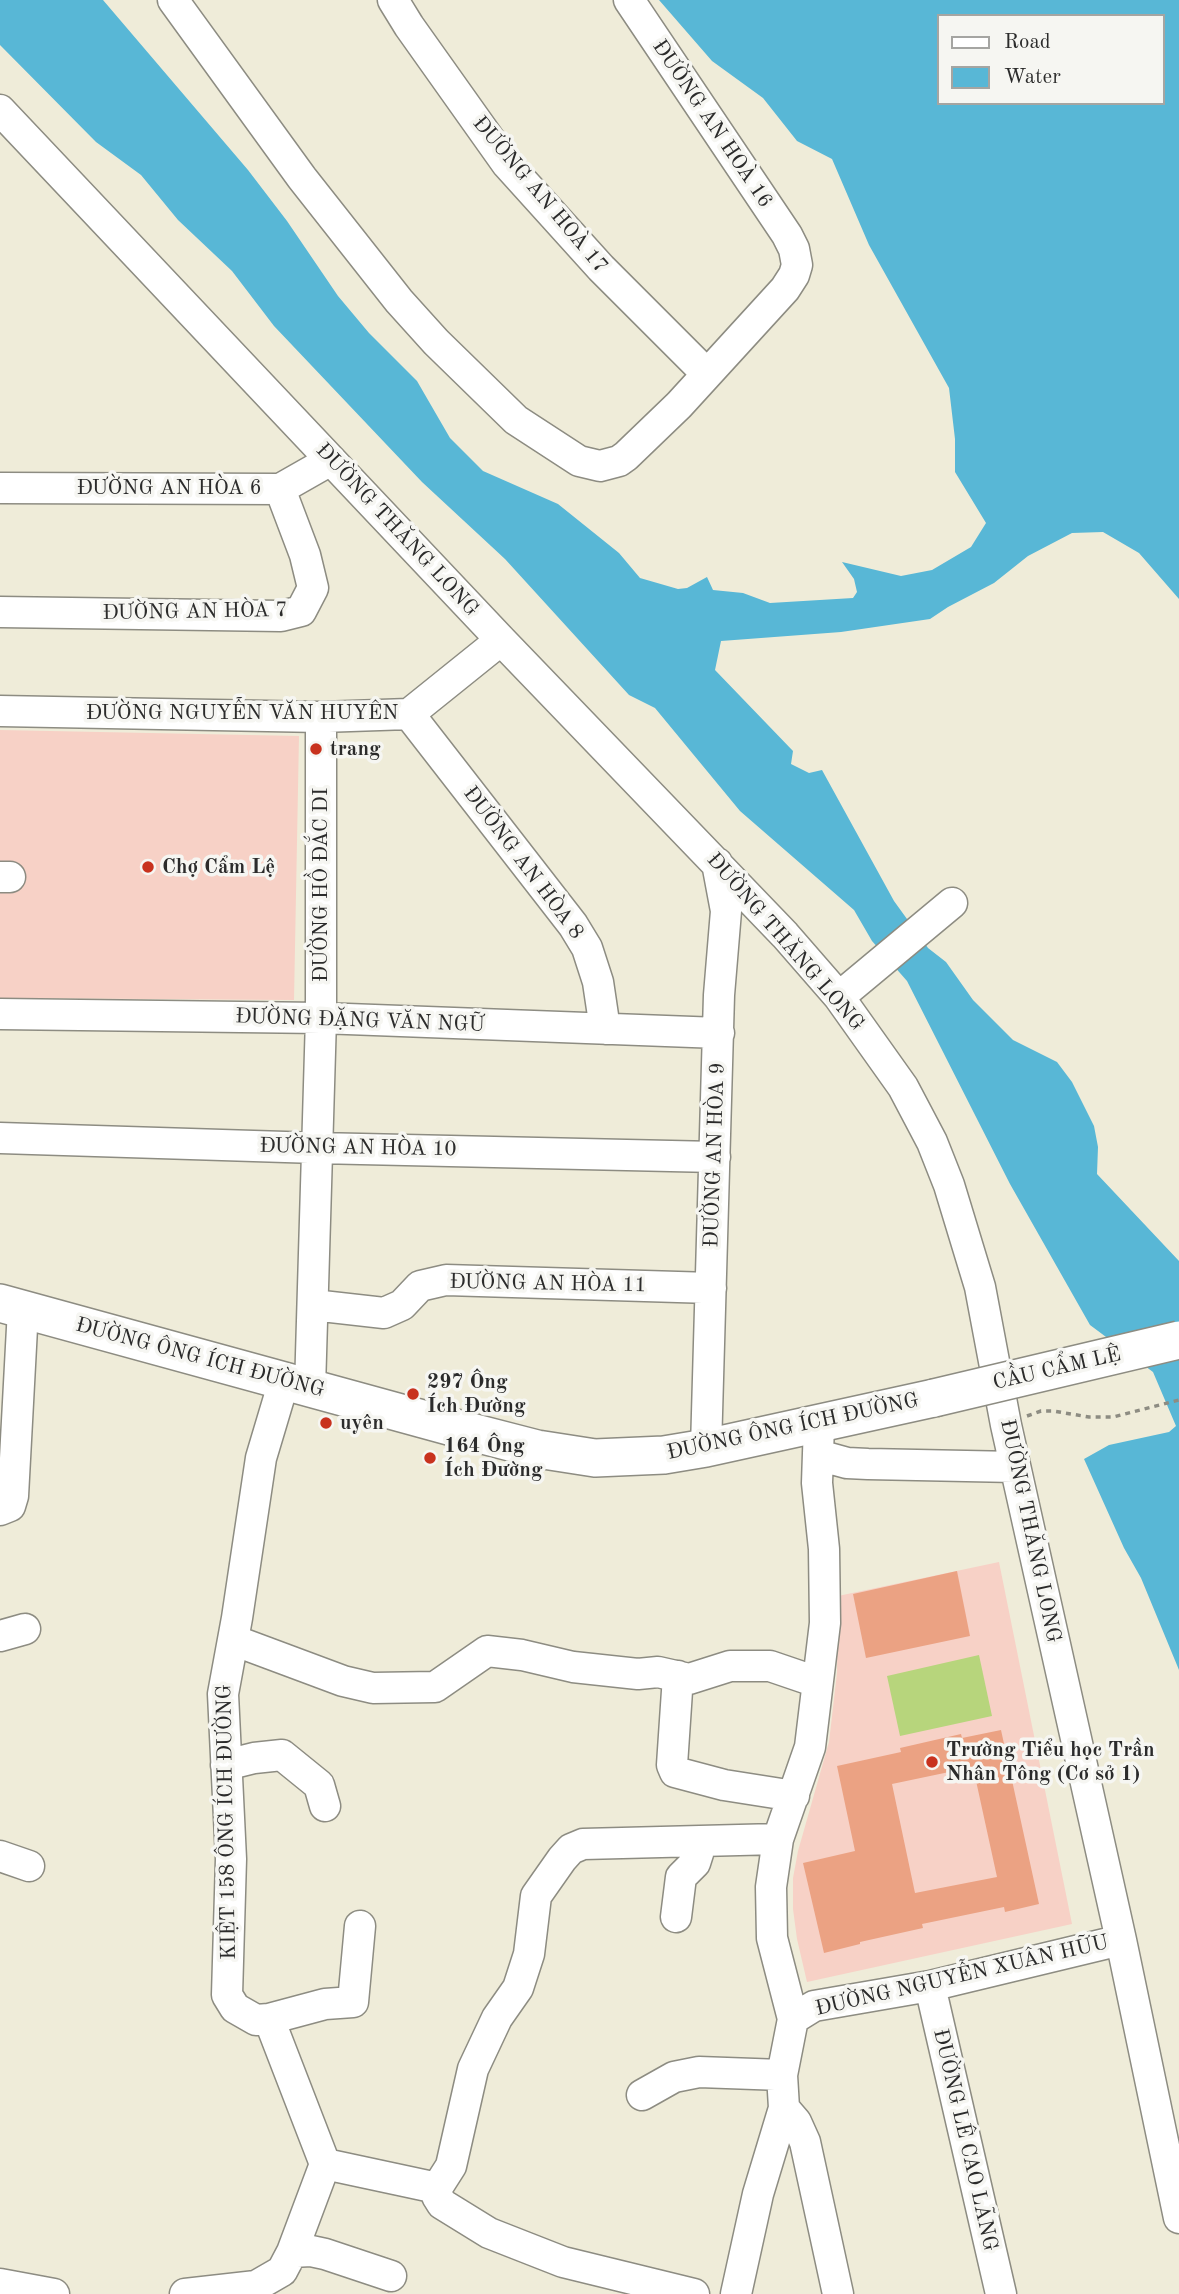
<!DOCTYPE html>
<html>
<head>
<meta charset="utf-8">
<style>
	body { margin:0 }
	#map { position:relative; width:1179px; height:2294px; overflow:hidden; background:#efecd9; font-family:"Old Standard TT",serif }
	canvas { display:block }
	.legend { position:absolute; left:937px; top:14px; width:228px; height:91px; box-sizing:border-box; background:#f6f6f2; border:2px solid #a5a5a2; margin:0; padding:9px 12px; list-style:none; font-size:21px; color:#2b2b2b }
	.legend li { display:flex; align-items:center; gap:14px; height:35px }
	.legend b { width:35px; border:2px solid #a5a5a2 }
</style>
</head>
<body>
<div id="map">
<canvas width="1179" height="2294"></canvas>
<ul class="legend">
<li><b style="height:9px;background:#fff"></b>Road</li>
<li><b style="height:19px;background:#58b7d6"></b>Water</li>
</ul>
</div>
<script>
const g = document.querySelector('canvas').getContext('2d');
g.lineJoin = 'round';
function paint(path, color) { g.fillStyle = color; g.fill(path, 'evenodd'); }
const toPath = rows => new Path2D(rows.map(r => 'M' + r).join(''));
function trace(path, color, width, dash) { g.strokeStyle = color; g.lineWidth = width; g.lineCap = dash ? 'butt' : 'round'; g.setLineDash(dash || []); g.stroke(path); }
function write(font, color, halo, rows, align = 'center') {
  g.font = font + ' "Old Standard TT",serif'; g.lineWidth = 7; g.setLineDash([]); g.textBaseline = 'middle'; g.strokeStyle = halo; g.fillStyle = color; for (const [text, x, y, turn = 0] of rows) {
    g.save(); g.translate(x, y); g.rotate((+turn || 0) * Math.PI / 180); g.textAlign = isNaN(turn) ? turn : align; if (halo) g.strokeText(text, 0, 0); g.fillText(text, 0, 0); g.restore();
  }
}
paint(toPath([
	[0,730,299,736,294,1000,0,998],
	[999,1562,1072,1924,807,1982,797,1939,793,1909,793,1878,798,1851,829,1742,837,1673,838,1596]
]), '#f7d1c6');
paint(toPath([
	[979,1655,992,1716,900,1736,887,1676]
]), '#b7d57c');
paint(toPath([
	[0,0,103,0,248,170,287,221,338,296,369,333,417,381,450,438,483,471,558,504,619,553,640,578,678,589,687,588,707,577,713,590,743,593,770,603,853,598,857,592,854,579,842,562,901,576,932,570,971,547,986,523,955,472,955,439,949,388,869,245,832,159,797,141,763,98,712,61,659,0,1179,0,1179,599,1139,553,1103,532,1072,533,1028,556,994,583,948,607,930,619,841,632,721,641,715,670,793,751,791,764,809,773,822,770,894,901,928,948,946,962,973,1000,1013,1040,1057,1062,1072,1082,1094,1126,1098,1147,1097,1174,1179,1261,1179,1670,1141,1578,1124,1548,1084,1459,1109,1445,1169,1432,1176,1426,1153,1372,1090,1325,1010,1184,907,981,872,941,854,910,740,811,655,708,629,695,505,559,422,482,274,326,232,271,178,220,141,175,96,142,0,45],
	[939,16,1163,16,1163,103,939,103]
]), '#58b7d6');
paint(toPath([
	[957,1571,970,1636,866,1658,853,1594],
	[1001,1730,1039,1904,1005,1912,1004,1907,922,1924,923,1928,860,1942,860,1944,824,1953,803,1863,855,1851,837,1766,901,1752,900,1748,961,1734,962,1738],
	[973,1767,997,1877,915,1893,892,1784]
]), '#eba283');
const minor = toPath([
	[173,0,302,178,399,301,436,342,516,420,579,461,600,466,619,461,626,456,679,405,785,289,794,275,797,265,794,249,787,235,629,0],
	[393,0,409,26,507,164,601,268,707,374],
	[0,110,501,640,785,935,839,997,903,1087,932,1142,949,1185,980,1287,1006,1425,1121,1940,1179,2218],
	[0,488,280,489,331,460],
	[0,612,281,616,301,611,313,588,305,555,280,489],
	[0,711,321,717,409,714,501,640],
	[409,714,573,925,587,948,598,982,605,1029],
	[0,877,10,877],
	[839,997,952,903],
	[0,1014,321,1018,719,1033],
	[0,1138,317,1148,715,1157],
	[313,1305,384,1313,402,1305,420,1286,446,1280,711,1288],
	[284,1381,261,1458,237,1618,223,1694,231,1859,227,1995,235,2008,256,2020,269,2019,325,2004,353,2002,360,1926],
	[310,1388,321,1018,321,717],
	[706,1448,719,995,726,911,717,863],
	[818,1455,847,1463,868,1464,1015,1467],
	[0,1510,10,1506,13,1496,23,1309],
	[0,1636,25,1629],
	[233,1640,343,1681,373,1688,435,1687,487,1651,522,1655,573,1667,638,1674,658,1672,689,1679,730,1666,770,1666,817,1682],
	[678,1676,672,1765,675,1772,724,1785,794,1796],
	[226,1765,254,1758,282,1755,319,1785,325,1806],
	[0,1856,29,1866],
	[676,1917,681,1877,695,1863,702,1841],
	[930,1986,1001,2294],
	[269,2019,325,2164],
	[793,2019,814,2006,930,1986,1121,1940],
	[642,2095,674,2077,699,2072,782,2075],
	[784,2108,796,2122,805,2142,838,2294],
	[325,2164,437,2188],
	[437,2188,451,2166,473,2069,497,2018,518,1988,529,1954,536,1896,562,1859,571,1849,583,1844,778,1839],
	[437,2188,437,2196,442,2204,489,2233,563,2262,694,2294],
	[292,2252,311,2251,325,2254,391,2276],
	[0,2284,54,2294],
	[185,2294,256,2286,282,2271,292,2252,325,2164],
	[736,2294,758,2194,784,2108,782,2075,793,2019,772,1938,771,1887,778,1839,810,1747,825,1623,824,1549,817,1483,819,1424]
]);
const major = toPath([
	[0,1303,452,1427,537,1449,595,1458,664,1455,706,1448,934,1398]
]);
trace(minor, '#8d8c82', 33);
trace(major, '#8d8c82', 40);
trace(toPath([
	[1027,1416,1041,1411,1053,1411,1089,1417,1113,1417,1179,1400]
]), '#8d8c82', 3.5, [5, 5]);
trace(minor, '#fff', 30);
trace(major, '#fff', 37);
const majorBridge = toPath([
	[934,1398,1179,1340]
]);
trace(majorBridge, '#8d8c82', 40, []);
trace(majorBridge, '#fff', 37);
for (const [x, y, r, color] of [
	[316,749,7,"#c8321e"],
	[148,867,7,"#c8321e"],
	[413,1394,7,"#c8321e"],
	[326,1423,7,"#c8321e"],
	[430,1458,7,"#c8321e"],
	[932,1762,7,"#c8321e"]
]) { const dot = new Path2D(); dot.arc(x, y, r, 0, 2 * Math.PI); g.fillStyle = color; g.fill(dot); trace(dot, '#f6f6f2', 2.5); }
write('21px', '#2b2b2b', '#f6f6f2', [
	["ĐƯỜNG AN HOÀ 16",712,124,56],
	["ĐƯỜNG AN HOÀ 17",540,195,50],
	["ĐƯỜNG AN HÒA 6",169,488],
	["ĐƯỜNG THĂNG LONG",397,530,47],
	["ĐƯỜNG AN HÒA 7",195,612,-1],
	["ĐƯỜNG NGUYỄN VĂN HUYÊN",242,713],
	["ĐƯỜNG AN HÒA 8",523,863,53],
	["ĐƯỜNG HỒ ĐẮC DI",321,885,-90],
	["ĐƯỜNG THĂNG LONG",785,942,49],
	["ĐƯỜNG ĐẶNG VĂN NGỮ",360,1021,2],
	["ĐƯỜNG AN HÒA 10",358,1148,1],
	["ĐƯỜNG AN HÒA 9",715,1155,-88],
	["ĐƯỜNG AN HÒA 11",548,1284,1],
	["ĐƯỜNG ÔNG ÍCH ĐƯỜNG",200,1358,15],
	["CẦU CẨM LỆ",1057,1369,-13],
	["ĐƯỜNG ÔNG ÍCH ĐƯỜNG",793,1427,-12],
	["ĐƯỜNG THĂNG LONG",1030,1531,78],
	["KIỆT 158 ÔNG ÍCH ĐƯỜNG",227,1822,-91],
	["ĐƯỜNG NGUYỄN XUÂN HỮU",962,1976,-13],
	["ĐƯỜNG LÊ CAO LÃNG",965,2140,77]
]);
write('bold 21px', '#2b2b2b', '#f6f6f2', [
	["trang",330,749],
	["Chợ Cẩm Lệ",162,867],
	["297 Ông",427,1382],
	["Ích Đường",427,1406],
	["uyên",340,1423],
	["164 Ông",444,1446],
	["Ích Đường",444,1470],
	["Trường Tiểu học Trần",946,1750],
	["Nhân Tông (Cơ sở 1)",946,1774]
], 'left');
</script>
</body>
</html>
